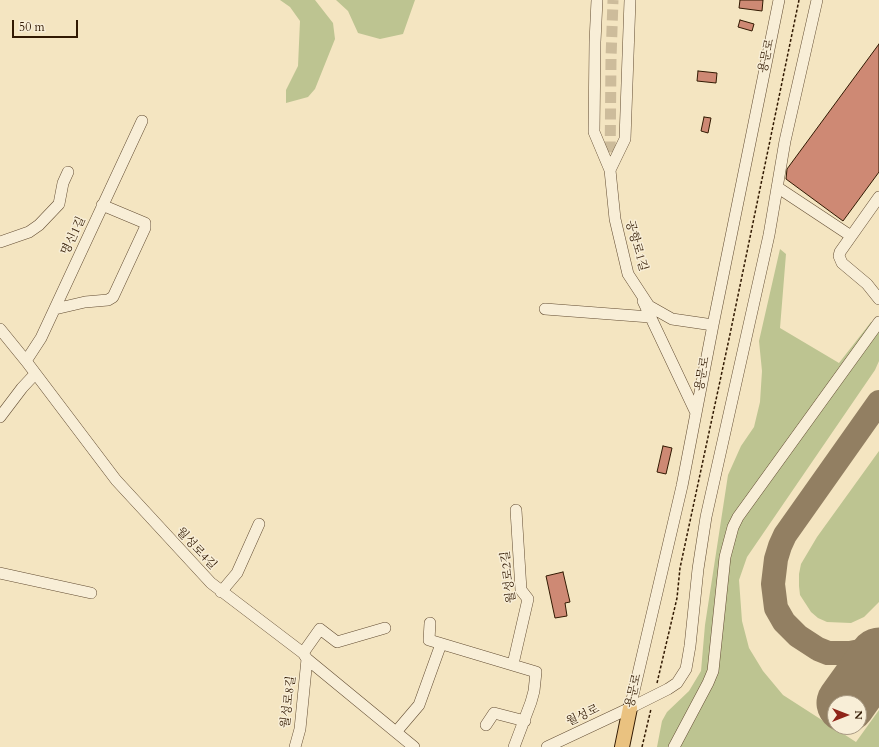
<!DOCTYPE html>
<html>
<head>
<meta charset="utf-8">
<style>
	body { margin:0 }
	#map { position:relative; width:879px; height:747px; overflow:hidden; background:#f4e5c1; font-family:Cardo,serif }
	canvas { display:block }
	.north { position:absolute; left:827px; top:695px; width:40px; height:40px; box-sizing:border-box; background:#f8eed7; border:1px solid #a89982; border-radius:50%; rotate:90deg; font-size:11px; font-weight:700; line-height:16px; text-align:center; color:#311902 }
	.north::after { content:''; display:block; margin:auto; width:14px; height:18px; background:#8f2418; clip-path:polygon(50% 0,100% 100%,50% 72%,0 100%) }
	.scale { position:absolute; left:12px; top:20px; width:66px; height:18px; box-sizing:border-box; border:2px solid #311902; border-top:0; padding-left:5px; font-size:12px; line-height:14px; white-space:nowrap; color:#311902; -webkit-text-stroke:3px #f8eed7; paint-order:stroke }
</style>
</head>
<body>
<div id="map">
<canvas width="879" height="747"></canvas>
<div class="north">N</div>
<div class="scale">50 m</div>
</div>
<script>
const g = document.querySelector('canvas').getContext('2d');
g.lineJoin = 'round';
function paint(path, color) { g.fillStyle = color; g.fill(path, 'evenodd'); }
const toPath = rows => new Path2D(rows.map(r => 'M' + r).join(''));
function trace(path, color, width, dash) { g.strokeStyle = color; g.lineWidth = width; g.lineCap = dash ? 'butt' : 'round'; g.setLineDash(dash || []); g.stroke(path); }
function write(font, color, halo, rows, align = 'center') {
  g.font = font + ' Cardo,"Noto Serif KR",serif'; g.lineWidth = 3; g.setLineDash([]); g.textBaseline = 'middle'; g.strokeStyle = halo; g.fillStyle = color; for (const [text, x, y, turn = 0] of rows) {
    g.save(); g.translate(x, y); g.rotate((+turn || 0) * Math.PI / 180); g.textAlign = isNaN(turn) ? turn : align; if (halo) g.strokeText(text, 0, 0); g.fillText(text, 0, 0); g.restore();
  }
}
paint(toPath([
	[280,0,315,0,333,23,335,39,315,89,308,97,286,103,286,90,298,66,300,21,290,7],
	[336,0,415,0,403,34,380,39,358,33,348,11],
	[780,249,786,254,780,328,839,363,871,322,879,326,879,361,875,370,747,557,739,580,742,621,749,648,763,671,783,695,856,742,879,710,879,747,657,747,662,721,667,712,689,691,701,671,705,625,728,475,741,446,754,427,760,402,762,371,759,341],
	[879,451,879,602,864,617,851,623,827,622,818,618,811,612,800,595,799,586,799,574,801,564,817,537]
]), '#bdc491');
trace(toPath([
	[879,402,785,535,780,546,776,559,773,584,776,608,784,622,798,636,818,649,828,653,850,653,870,649,879,645]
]), '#927f62', 24);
trace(toPath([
	[846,703,879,657]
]), '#927f62', 59);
const building = toPath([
	[740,0,763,0,762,11,739,8,740,0],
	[740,20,754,24,752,31,738,27,740,20],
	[879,44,879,172,843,221,786,179,787,169,879,44],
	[698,71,717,73,716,83,697,81,698,71],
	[704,117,711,118,708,133,701,131,704,117],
	[663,446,672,448,666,474,657,472,663,446],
	[563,572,570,602,565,603,567,616,555,618,546,576,563,572]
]);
paint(building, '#ce8974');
trace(building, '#311902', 1);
trace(toPath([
	[610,169,611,59,613,0]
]), '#cdbc9b', 11, [11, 5.5]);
const minor = toPath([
	[597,0,595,42,594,132,610,170,615,219,628,274,649,306,672,319,713,325],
	[610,170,625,139,630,0],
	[777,187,851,236],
	[879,197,840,252,839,256,842,263,867,284,879,299],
	[0,242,29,232,39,225,59,204,63,183,68,172],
	[643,301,696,413],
	[55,309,85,302,108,300,113,297,145,228,145,223,102,205],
	[545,309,650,317],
	[0,329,26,361,116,480,211,583,303,653,307,659,414,747],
	[26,361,41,338,142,121],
	[0,417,22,388,35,374],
	[0,573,91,593],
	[221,592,237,573,259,524],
	[430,623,429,640,536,672,534,691,531,702,514,747],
	[303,653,320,629,337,642,385,628],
	[513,664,528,599,521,590,516,510],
	[630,708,682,486,713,325,779,0],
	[486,725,494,713,525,721],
	[396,732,419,705,441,644],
	[295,747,300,729,307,659],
	[547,747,630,708,668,689,677,683,686,669,690,646,698,569,706,517,769,235,785,141,817,0],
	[674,747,708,683,713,671,725,557,733,527,738,517,879,322]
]);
const major = toPath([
	[622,747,630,708]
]);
trace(minor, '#624c32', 12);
trace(major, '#311902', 16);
trace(toPath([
	[657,683,677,598,680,568,729,339,799,0],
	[642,747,651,709]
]), '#311902', 1.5, [3, 2]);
trace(minor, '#f8eed7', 11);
trace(major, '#eac280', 14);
write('12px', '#311902', '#f8eed7', [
	["용문로",767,56,-78],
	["명신1길",74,236,-65],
	["공항로1길",636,246,74],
	["용문로",703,374,-79],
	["월성로4길",196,549,47],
	["월성로2길",509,577,-97],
	["용문로",634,691,-77],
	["월성로8길",289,702,-83],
	["월성로",583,716,-25]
]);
</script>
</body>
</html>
